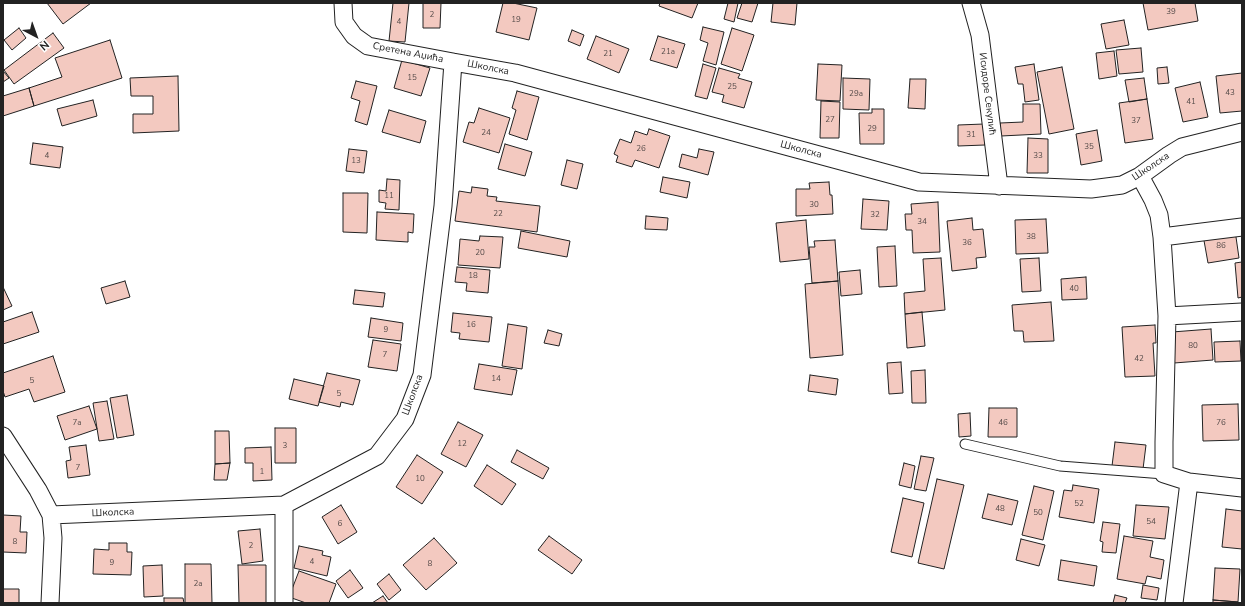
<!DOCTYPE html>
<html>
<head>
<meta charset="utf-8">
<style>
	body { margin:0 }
	#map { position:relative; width:1245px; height:606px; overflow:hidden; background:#fff; font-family:"Nunito Sans",sans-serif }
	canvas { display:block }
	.frame { position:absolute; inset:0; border:4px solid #222; pointer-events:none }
	.north { position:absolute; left:16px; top:16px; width:40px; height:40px; -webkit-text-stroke:3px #fff; paint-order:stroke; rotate:139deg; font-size:11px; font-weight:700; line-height:16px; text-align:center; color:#222 }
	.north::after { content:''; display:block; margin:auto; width:14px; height:18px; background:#222; clip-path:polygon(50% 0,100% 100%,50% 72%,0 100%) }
</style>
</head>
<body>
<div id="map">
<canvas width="1245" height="606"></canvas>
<div class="frame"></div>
<div class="north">N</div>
</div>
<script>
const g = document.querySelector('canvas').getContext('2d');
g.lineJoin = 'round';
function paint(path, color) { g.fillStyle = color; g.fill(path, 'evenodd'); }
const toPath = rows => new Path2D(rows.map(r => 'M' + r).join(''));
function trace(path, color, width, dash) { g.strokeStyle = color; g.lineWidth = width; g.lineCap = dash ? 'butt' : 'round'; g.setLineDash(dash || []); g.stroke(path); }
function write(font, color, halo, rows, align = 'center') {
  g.font = font + ' "Nunito Sans",sans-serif'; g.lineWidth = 3; g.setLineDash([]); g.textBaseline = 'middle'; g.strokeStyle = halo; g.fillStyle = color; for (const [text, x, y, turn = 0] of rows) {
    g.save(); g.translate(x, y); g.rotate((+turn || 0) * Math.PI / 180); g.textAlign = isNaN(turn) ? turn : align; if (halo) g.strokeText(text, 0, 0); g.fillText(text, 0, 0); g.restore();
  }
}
const building = toPath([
	[47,3,91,3,63,24,47,3],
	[393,3,409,3,405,42,389,41,393,3],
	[423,3,441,3,440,28,423,28,423,3],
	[503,3,513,3,537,8,529,40,496,32,503,3],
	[660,3,698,3,692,18,659,6,660,3],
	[728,3,738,3,734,22,724,19,728,3],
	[742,3,758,3,752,22,737,18,742,3],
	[773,3,797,3,795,25,771,22,773,3],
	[1143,3,1195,3,1198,21,1148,30,1143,3],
	[1124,20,1129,45,1106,49,1101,24,1124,20],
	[703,27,724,32,716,65,703,61,708,43,700,40,703,27],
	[19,28,26,38,12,50,4,40,19,28],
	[732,28,754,35,742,71,721,64,732,28],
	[572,30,584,35,580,46,568,41,572,30],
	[53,33,64,48,14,84,4,70,53,33],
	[596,36,629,49,619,73,587,59,596,36],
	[658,36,685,44,677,68,650,60,658,36],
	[110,40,122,78,34,106,29,88,62,77,55,58,110,40],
	[1141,48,1143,72,1119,74,1116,50,1141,48],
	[1114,51,1117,76,1099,79,1096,53,1114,51],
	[402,60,430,68,421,96,394,88,402,60],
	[703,64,716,68,707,99,695,96,703,64],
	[818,64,842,65,840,101,816,100,818,64],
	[1034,64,1039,100,1025,102,1023,84,1018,84,1015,67,1034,64],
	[1062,67,1074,129,1049,134,1037,72,1062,67],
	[1167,67,1169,83,1158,84,1157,68,1167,67],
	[719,68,740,74,738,78,752,82,744,108,722,102,724,95,712,92,719,68],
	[3,71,9,78,3,82,3,71],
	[1242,73,1242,111,1220,113,1216,76,1242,73],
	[178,76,179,131,133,133,133,114,153,114,153,96,131,96,130,78,178,76],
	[843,78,870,79,869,110,843,109,843,78],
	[1144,78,1147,99,1129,102,1125,80,1144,78],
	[910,79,926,79,925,109,908,108,910,79],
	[356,81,377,86,367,125,355,121,360,101,351,98,356,81],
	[1200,82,1208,117,1183,122,1175,88,1200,82],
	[29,88,34,106,3,116,3,96,29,88],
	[517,91,539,97,527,140,509,134,516,110,512,108,517,91],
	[1147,99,1153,139,1125,143,1119,103,1147,99],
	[93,100,97,116,62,126,57,109,93,100],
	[821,101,840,102,839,138,820,138,821,101],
	[1023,104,1040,104,1041,134,1001,136,1000,123,1023,122,1023,104],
	[479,108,510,118,499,153,463,142,469,122,474,123,479,108],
	[872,109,884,109,884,144,860,144,859,113,872,113,872,109],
	[389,110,426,121,420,143,382,132,389,110],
	[984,124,985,145,958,146,958,125,984,124],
	[649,129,670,136,659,168,635,160,632,167,616,162,618,156,614,154,620,139,631,143,635,131,647,135,649,129],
	[1097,130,1102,161,1081,165,1076,134,1097,130],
	[1028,138,1048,139,1048,173,1027,173,1028,138],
	[33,143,63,147,60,168,30,164,33,143],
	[505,144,532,152,525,176,498,169,505,144],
	[349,149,367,151,364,173,346,171,349,149],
	[699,149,714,152,708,175,679,167,682,154,697,158,699,149],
	[567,160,583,164,577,189,561,185,567,160],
	[663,177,690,182,687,198,660,192,663,177],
	[387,179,400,180,399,210,385,209,386,203,379,202,379,190,386,191,387,179],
	[829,182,830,195,832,195,833,214,796,216,796,189,810,189,809,183,829,182],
	[472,187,488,189,487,196,497,197,496,201,540,206,537,232,455,221,459,191,471,193,472,187],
	[343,193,368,193,367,233,343,232,343,193],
	[863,199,889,201,887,230,861,229,863,199],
	[938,202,940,252,913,253,912,230,906,230,905,214,912,214,911,204,938,202],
	[377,212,414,214,413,233,408,232,408,242,376,240,377,212],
	[646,216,668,218,667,230,645,229,646,216],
	[972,218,973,230,983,229,986,257,976,258,977,268,952,271,947,221,972,218],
	[1046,219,1048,253,1016,254,1015,220,1046,219],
	[806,220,809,259,780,262,776,223,806,220],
	[1235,230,1239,258,1208,263,1203,235,1235,230],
	[521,231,570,241,567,257,518,248,521,231],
	[480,236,503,237,500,268,458,265,460,239,479,241,480,236],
	[835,240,838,281,812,283,809,247,815,247,814,241,835,240],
	[895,246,897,286,879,287,877,247,895,246],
	[941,258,945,310,905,314,904,293,925,291,923,259,941,258],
	[1039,258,1041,291,1022,292,1020,259,1039,258],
	[1242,262,1242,297,1238,298,1235,263,1242,262],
	[457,267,490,270,488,293,466,291,467,283,455,282,457,267],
	[860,270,862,294,841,296,839,272,860,270],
	[1086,277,1087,299,1062,300,1061,279,1086,277],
	[125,281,130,297,106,304,101,288,125,281],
	[838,281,843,355,810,358,805,284,838,281],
	[3,287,12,306,3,310,3,287],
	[355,290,385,293,383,307,353,304,355,290],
	[1051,302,1054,341,1024,342,1023,331,1014,331,1012,305,1051,302],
	[32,312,39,332,3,344,3,322,32,312],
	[922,312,925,346,907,348,905,314,922,312],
	[453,313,492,317,489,342,459,339,460,333,451,332,453,313],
	[371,318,403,323,401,341,368,337,371,318],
	[508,324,527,327,522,369,502,366,508,324],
	[1155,325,1156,343,1153,343,1155,376,1125,377,1122,327,1155,325],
	[1211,329,1213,360,1174,363,1172,332,1211,329],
	[548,330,562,334,559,346,544,343,548,330],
	[373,340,401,344,397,371,368,367,373,340],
	[1240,341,1241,361,1215,362,1214,342,1240,341],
	[53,356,65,392,34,402,29,389,5,397,3,391,3,373,53,356],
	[901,362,903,393,889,394,887,363,901,362],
	[479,364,517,370,512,395,474,389,479,364],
	[925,370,926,403,912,403,911,371,925,370],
	[327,373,360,380,353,405,341,402,340,407,319,402,327,373],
	[810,375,838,379,836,395,808,391,810,375],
	[294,379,324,386,318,406,289,399,294,379],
	[127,395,134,435,117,438,110,398,127,395],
	[107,401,114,439,99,441,93,403,107,401],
	[1238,404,1239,440,1203,441,1202,405,1238,404],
	[89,406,97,429,65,440,57,416,89,406],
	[989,408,1017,408,1017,437,988,437,989,408],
	[970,413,971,436,959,437,958,414,970,413],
	[458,422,483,435,466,467,441,454,458,422],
	[275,428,296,428,296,463,275,463,275,428],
	[215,431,229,431,230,463,215,464,215,431],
	[1115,442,1146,445,1143,469,1112,466,1115,442],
	[86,445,90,475,68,478,66,461,71,460,69,447,86,445],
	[271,447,272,480,253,481,253,463,245,463,245,448,271,447],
	[517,450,549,468,543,479,511,462,517,450],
	[417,455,443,472,422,504,396,487,417,455],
	[921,456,934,458,926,491,914,489,921,456],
	[230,463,227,480,214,480,215,464,230,463],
	[904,463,915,466,911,488,899,485,904,463],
	[487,465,516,484,502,505,474,486,487,465],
	[937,479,964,485,944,569,918,563,937,479],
	[1073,485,1099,489,1094,523,1059,517,1064,490,1072,491,1073,485],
	[1034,486,1054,491,1043,540,1022,535,1034,486],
	[988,494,1018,501,1012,525,982,518,988,494],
	[903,498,924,503,912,557,891,552,903,498],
	[341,505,357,532,338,544,322,517,341,505],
	[1136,505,1169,507,1165,539,1133,536,1136,505],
	[1226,509,1242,511,1242,549,1222,547,1226,509],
	[3,515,21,516,20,532,27,532,26,553,3,552,3,515],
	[1103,522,1120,524,1116,553,1102,552,1103,542,1100,541,1103,522],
	[260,529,263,561,242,564,238,531,260,529],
	[549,536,582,560,572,574,538,550,549,536],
	[1124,536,1153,541,1150,557,1164,560,1161,579,1147,576,1145,584,1117,579,1124,536],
	[434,538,457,563,426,590,403,565,434,538],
	[1021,539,1045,545,1039,566,1016,560,1021,539],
	[109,543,127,543,127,552,132,552,131,575,93,574,94,549,109,550,109,543],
	[299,546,323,551,322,555,331,557,327,576,294,568,299,546],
	[1061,560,1097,566,1094,586,1058,580,1061,560],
	[185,564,211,564,212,603,185,603,185,564],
	[162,565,163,596,144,597,143,566,162,565],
	[238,565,266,565,266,603,239,603,238,565],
	[1215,568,1240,569,1238,602,1213,600,1215,568],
	[350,570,363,588,348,598,336,581,350,570],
	[299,571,336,584,329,603,306,603,289,597,299,571],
	[389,574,401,590,389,600,377,584,389,574],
	[1143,585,1159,588,1157,600,1141,598,1143,585],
	[3,589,19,589,19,603,3,603,3,589],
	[1115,595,1127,598,1125,603,1113,603,1115,595],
	[383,596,388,603,372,603,383,596],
	[164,598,183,598,184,603,164,603,164,598],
	[1213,600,1238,602,1238,603,1213,603,1213,600]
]);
paint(building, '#f3c9c0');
trace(building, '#222', 1);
const lane = toPath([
	[965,444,1060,466,1164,474]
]);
const street = toPath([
	[343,3,344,22,354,36,368,46,453,62],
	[971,3,980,35,999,186],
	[1140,176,1153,200,1159,215,1162,237,1167,316,1164,442,1164,474,1189,482,1242,488],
	[1162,237,1242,227],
	[1167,316,1242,312],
	[3,436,38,490,51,515,53,538,50,603],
	[284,505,284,603],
	[51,515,284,505,377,456,405,419,422,375,443,206,453,62,515,73,919,182,1091,189,1122,185,1140,176,1169,155,1182,147,1242,132],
	[1174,603,1189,482]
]);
trace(lane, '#222', 11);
trace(street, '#222', 19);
trace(lane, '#fff', 9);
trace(street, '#fff', 17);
write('8px', '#564c4a', null, [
	["39",1171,12],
	["2",432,15],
	["19",516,20],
	["4",399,22],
	["21a",668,52],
	["21",608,54],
	["15",412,78],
	["25",732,87],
	["43",1230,93],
	["29a",856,94],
	["41",1191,102],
	["27",830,120],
	["37",1136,121],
	["29",872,129],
	["24",486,133],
	["31",971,135],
	["35",1089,147],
	["26",641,149],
	["4",47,156],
	["33",1038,156],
	["13",356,161],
	["11",389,196],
	["30",814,205],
	["22",498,214],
	["32",875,215],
	["34",922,222],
	["38",1031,237],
	["36",967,243],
	["86",1221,246],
	["20",480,253],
	["18",473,276],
	["40",1074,289],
	["16",471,325],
	["9",386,330],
	["80",1193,346],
	["7",385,355],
	["42",1139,359],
	["14",496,379],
	["5",32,381],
	["5",339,394],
	["7a",77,423],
	["46",1003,423],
	["76",1221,423],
	["12",462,444],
	["3",285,446],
	["7",78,468],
	["1",262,472],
	["10",420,479],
	["52",1079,504],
	["48",1000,509],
	["50",1038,513],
	["54",1151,522],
	["6",340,524],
	["8",15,542],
	["2",251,546],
	["4",312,562],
	["9",112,563],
	["8",430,564],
	["2a",198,584]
]);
write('10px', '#222', '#fff', [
	["Сретена Аџића",408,53,11],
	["Школска",488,68,11],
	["Исидоре Секулић",987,94,83],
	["Школска",801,150,15],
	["Школска",1151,167,-34],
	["Школска",413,395,-70],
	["Школска",113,513,-2]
]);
</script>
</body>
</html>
